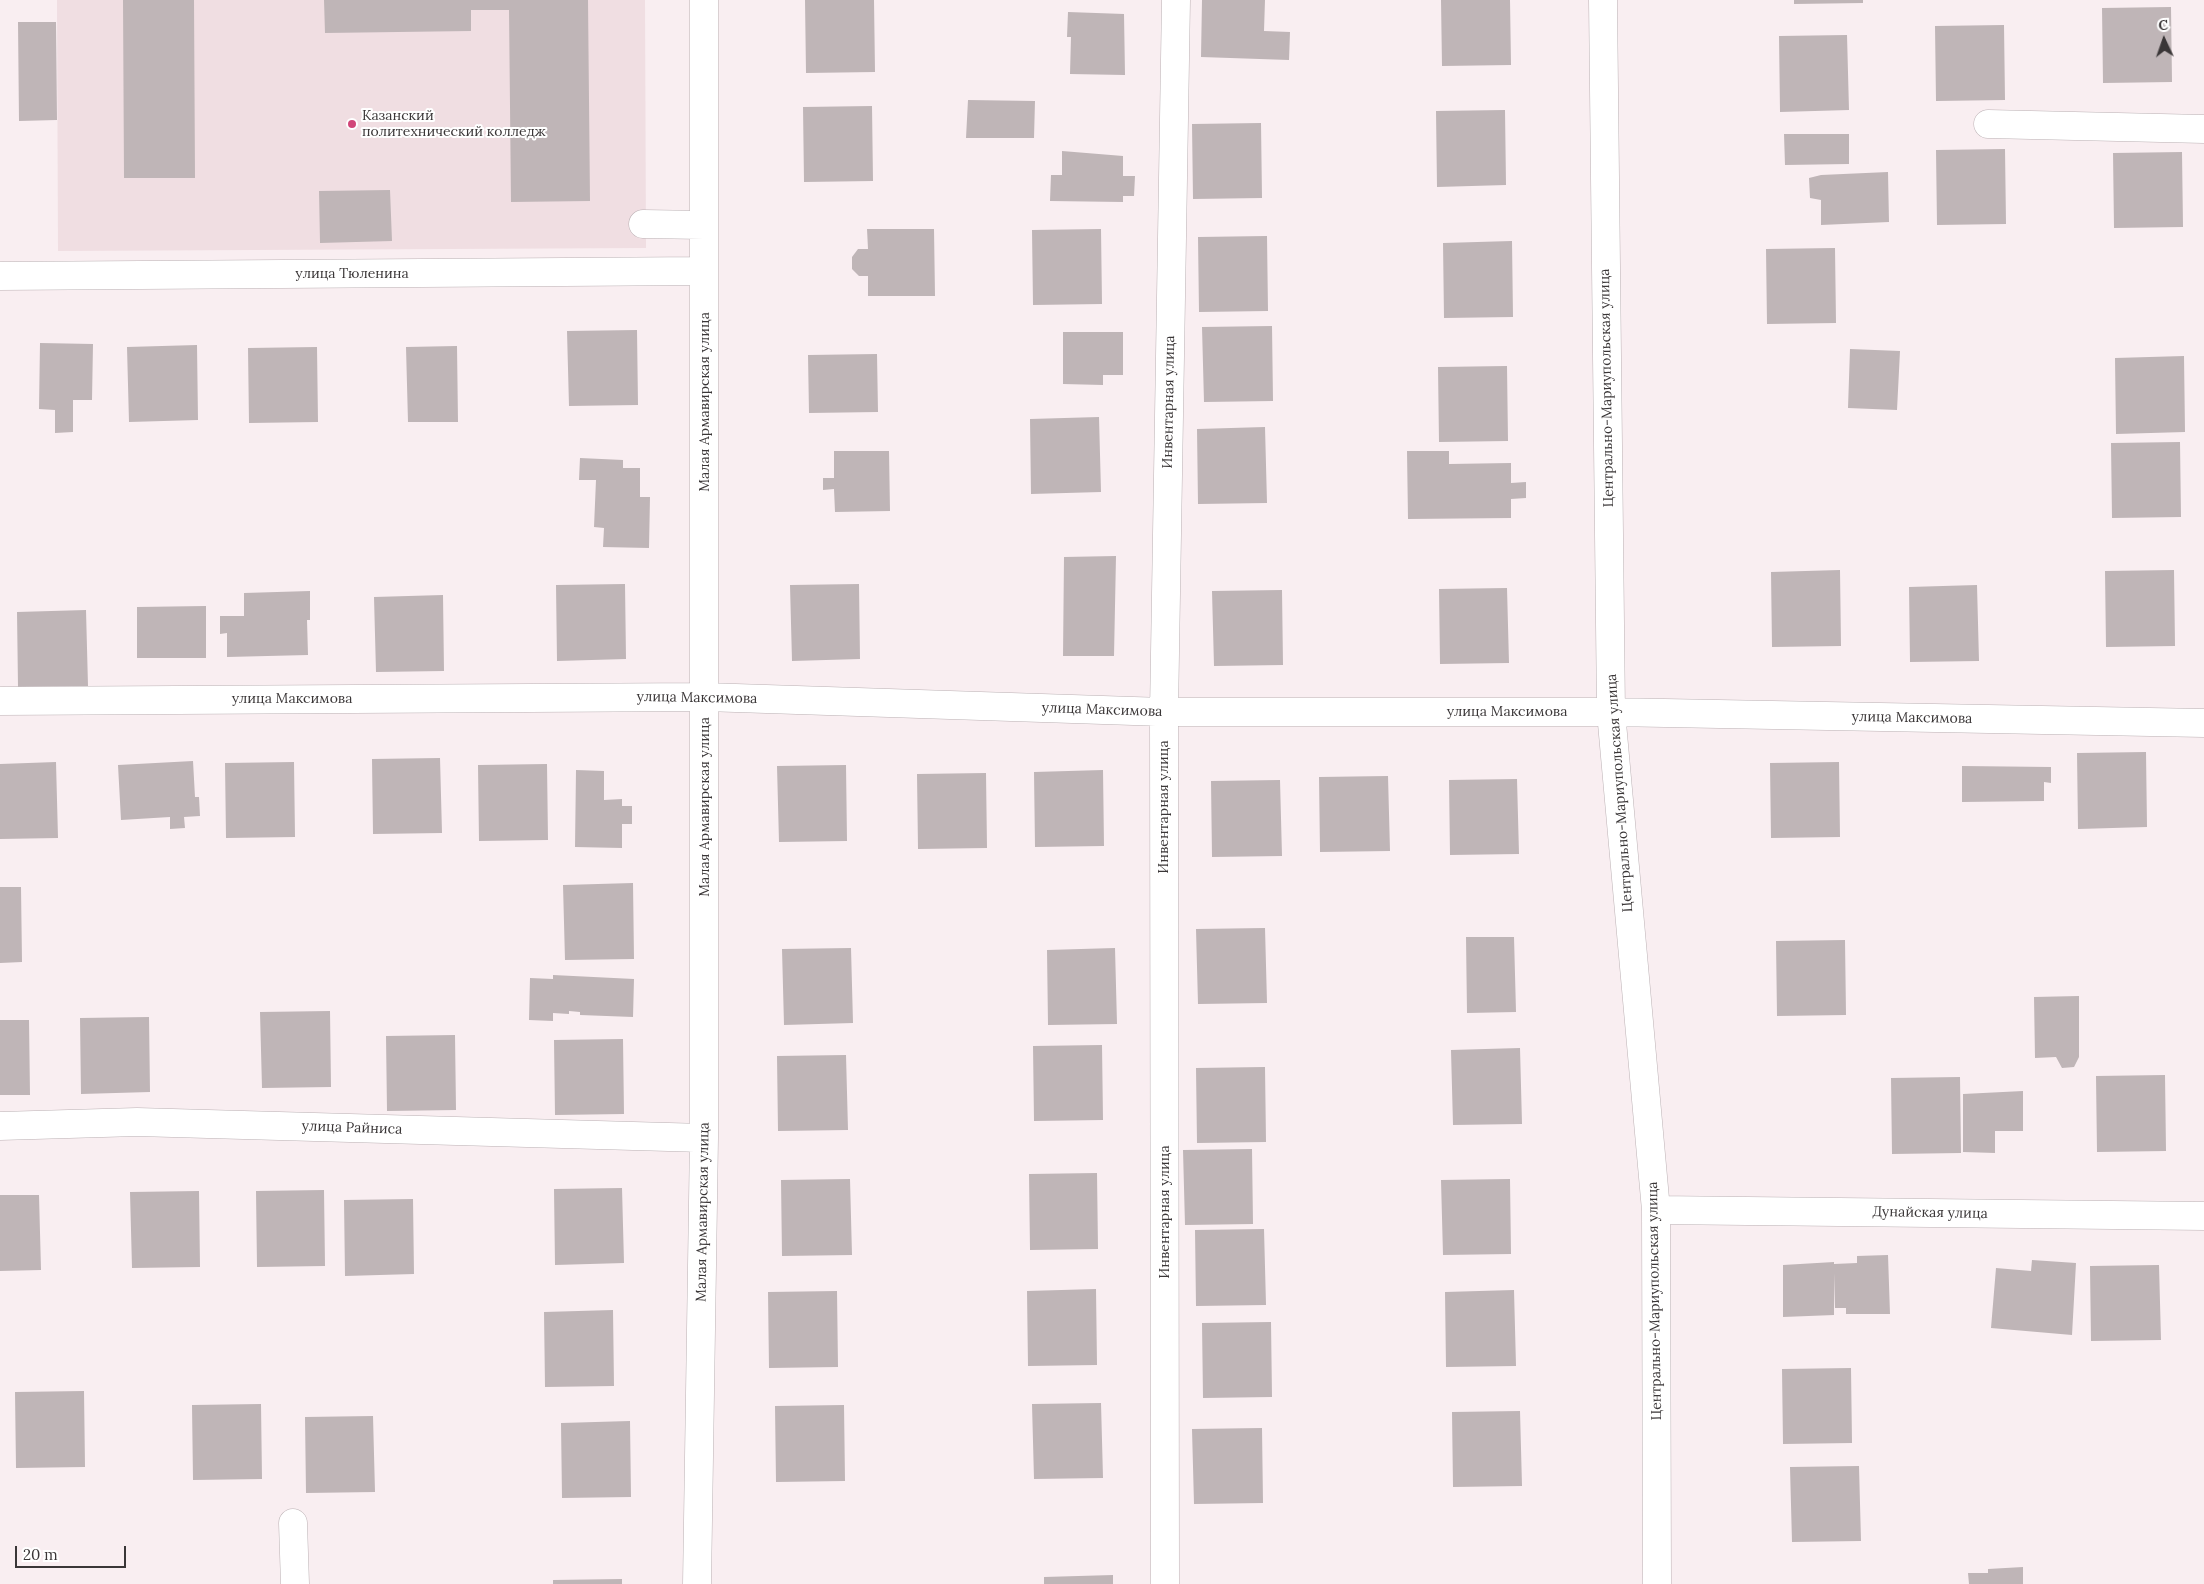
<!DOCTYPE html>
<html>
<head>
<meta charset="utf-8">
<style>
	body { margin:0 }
	#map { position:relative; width:2204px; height:1584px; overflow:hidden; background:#f9eef1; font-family:Lora,serif }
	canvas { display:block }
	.north { position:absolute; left:2139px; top:15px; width:50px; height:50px; -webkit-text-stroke:4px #fff; paint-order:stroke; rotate:357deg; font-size:14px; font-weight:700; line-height:20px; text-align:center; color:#3a3637 }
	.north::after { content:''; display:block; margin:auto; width:18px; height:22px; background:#3a3637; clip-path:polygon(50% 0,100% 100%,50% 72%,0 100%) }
	.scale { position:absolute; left:15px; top:1546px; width:111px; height:22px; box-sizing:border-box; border:2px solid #3a3637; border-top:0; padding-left:6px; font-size:15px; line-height:18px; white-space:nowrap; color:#3a3637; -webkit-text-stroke:4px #fff; paint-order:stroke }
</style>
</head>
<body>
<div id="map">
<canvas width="2204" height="1584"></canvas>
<div class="north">С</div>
<div class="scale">20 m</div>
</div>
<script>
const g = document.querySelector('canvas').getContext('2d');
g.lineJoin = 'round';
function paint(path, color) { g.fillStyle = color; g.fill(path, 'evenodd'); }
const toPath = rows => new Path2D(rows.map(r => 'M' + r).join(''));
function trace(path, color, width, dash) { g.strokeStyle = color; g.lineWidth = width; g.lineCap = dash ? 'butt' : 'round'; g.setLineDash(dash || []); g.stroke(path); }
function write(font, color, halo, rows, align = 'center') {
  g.font = font + ' Lora,serif'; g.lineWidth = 4; g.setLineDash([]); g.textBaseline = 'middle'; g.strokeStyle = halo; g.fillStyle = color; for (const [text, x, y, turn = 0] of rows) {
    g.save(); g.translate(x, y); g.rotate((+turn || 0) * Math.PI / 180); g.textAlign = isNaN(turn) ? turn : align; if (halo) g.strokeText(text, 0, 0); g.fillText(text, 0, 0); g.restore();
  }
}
paint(toPath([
	[57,0,645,0,646,248,58,251]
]), '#f0dee2');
paint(toPath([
	[123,0,194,0,195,178,124,178],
	[324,0,588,0,590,201,511,202,509,10,471,10,471,31,325,33],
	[805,0,874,0,875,72,806,73],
	[1202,0,1265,0,1264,31,1290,32,1289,60,1201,57],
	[1441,0,1510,0,1511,65,1442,66],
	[1794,0,1863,0,1863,3,1794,4],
	[2171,7,2172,82,2103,83,2102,8],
	[1068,12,1124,14,1125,75,1070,74,1071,37,1067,37],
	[18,22,56,22,57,120,19,121],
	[2004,25,2005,100,1936,101,1935,26],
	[1847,35,1849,110,1780,112,1779,36],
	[968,100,1035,101,1034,138,966,138],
	[872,106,873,181,804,182,803,107],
	[1505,110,1506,185,1437,187,1436,111],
	[1261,123,1262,198,1193,199,1192,124],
	[1784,134,1849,134,1849,164,1785,165],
	[2005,149,2006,224,1937,225,1936,150],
	[1062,151,1123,156,1123,176,1135,176,1134,196,1123,196,1123,202,1050,201,1051,175,1062,175],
	[2182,152,2183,227,2114,228,2113,153],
	[1888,172,1889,222,1821,225,1821,200,1810,198,1809,178,1821,175],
	[390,190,392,241,320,243,319,191],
	[867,229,934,229,935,296,868,296,868,276,859,276,852,269,852,257,858,249,868,249],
	[1101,229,1102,304,1033,305,1032,230],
	[1267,236,1268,311,1199,312,1198,237],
	[1512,241,1513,317,1444,318,1443,243],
	[1835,248,1836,323,1767,324,1766,249],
	[1272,326,1273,401,1204,402,1202,327],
	[637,330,638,405,569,406,567,331],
	[1063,332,1123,332,1123,375,1103,375,1103,385,1063,384],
	[40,343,93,344,92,400,73,400,73,432,55,433,55,410,39,409],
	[197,345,198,420,129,422,127,347],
	[457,346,458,422,408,422,406,347],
	[317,347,318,422,249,423,248,348],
	[1850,349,1900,351,1897,410,1848,408],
	[877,354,878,412,809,413,808,355],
	[2184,356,2185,432,2116,434,2115,358],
	[1507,366,1508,441,1439,442,1438,367],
	[1099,417,1101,492,1031,494,1030,419],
	[1265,427,1267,503,1198,504,1197,429],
	[2180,442,2181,517,2112,518,2111,443],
	[834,451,889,451,890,511,835,512,834,489,823,490,823,478,834,478],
	[1407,451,1449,451,1449,464,1511,463,1511,483,1526,482,1526,498,1511,499,1511,518,1408,519],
	[580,458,623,460,623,468,640,468,640,497,650,497,649,548,603,547,604,528,594,527,596,480,579,480],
	[1116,556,1114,656,1063,656,1064,557],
	[1840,570,1841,646,1772,647,1771,572],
	[2174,570,2175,646,2106,647,2105,571],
	[625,584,626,659,557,661,556,585],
	[859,584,860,659,792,661,790,585],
	[1977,585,1979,661,1910,662,1909,587],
	[1507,588,1509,663,1440,664,1439,589],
	[1282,590,1283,665,1214,666,1212,591],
	[310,591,310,620,307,620,308,655,227,657,227,633,220,634,220,616,244,616,244,593],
	[443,595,444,671,376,672,374,597],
	[206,606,206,658,137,658,137,607],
	[86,610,88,686,18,687,17,612],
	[2146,752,2147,827,2078,829,2077,753],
	[440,758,442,833,373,834,372,759],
	[193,761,195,797,199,797,200,816,184,817,185,828,170,829,170,817,121,820,118,765],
	[56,762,58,838,0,839,0,764],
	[294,762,295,837,226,838,225,763],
	[1839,762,1840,837,1771,838,1770,763],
	[547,764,548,840,479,841,478,765],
	[846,765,847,841,779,842,777,766],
	[1962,766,2051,767,2051,783,2044,782,2044,801,1962,802],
	[576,770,604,771,604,800,622,799,622,806,632,806,632,824,622,824,622,848,575,847],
	[1103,770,1104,846,1035,847,1034,772],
	[986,773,987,848,918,849,917,774],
	[1388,776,1390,851,1320,852,1319,777],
	[1517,779,1519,854,1450,855,1449,780],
	[1280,780,1282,856,1212,857,1211,781],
	[633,883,634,959,565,960,563,885],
	[0,887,21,887,22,962,0,963],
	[1265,928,1267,1003,1198,1004,1196,929],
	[1466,937,1514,937,1516,1012,1467,1013],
	[1845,940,1846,1015,1777,1016,1776,941],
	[851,948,853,1023,784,1025,782,949],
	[1115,948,1117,1024,1048,1025,1047,950],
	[553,975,634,979,633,1017,580,1015,580,1012,569,1011,569,1014,553,1013,553,1021,529,1020,530,978,553,979],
	[2079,996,2079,1057,2074,1067,2062,1068,2056,1057,2035,1058,2034,997],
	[330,1011,331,1087,262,1088,260,1012],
	[149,1017,150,1092,81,1094,80,1018],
	[0,1020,29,1020,30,1095,0,1095],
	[455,1035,456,1110,387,1111,386,1036],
	[623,1039,624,1114,555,1115,554,1040],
	[1102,1045,1103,1120,1034,1121,1033,1046],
	[1520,1048,1522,1124,1453,1125,1451,1050],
	[846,1055,848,1130,778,1131,777,1056],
	[1265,1067,1266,1142,1197,1143,1196,1068],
	[2165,1075,2166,1151,2097,1152,2096,1076],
	[1960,1077,1961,1153,1892,1154,1891,1078],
	[2023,1091,2023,1131,1995,1131,1995,1153,1963,1152,1963,1094],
	[1252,1149,1253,1224,1185,1225,1183,1150],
	[1097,1173,1098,1249,1030,1250,1029,1174],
	[850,1179,852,1255,782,1256,781,1180],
	[1510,1179,1511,1254,1443,1255,1441,1180],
	[622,1188,624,1263,555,1265,554,1189],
	[324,1190,325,1266,257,1267,256,1191],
	[199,1191,200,1267,132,1268,130,1192],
	[0,1195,39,1195,41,1270,0,1271],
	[413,1199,414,1274,345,1276,344,1200],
	[1264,1229,1266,1305,1196,1306,1195,1230],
	[1888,1255,1890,1314,1846,1314,1846,1308,1835,1308,1834,1273,1834,1315,1783,1317,1783,1265,1834,1262,1834,1264,1857,1263,1857,1256],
	[2032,1260,2076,1263,2072,1335,1991,1328,1996,1268,2031,1271],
	[2159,1265,2161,1340,2091,1341,2090,1266],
	[1096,1289,1097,1365,1028,1366,1027,1291],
	[1514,1290,1516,1366,1446,1367,1445,1292],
	[837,1291,838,1367,769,1368,768,1292],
	[613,1310,614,1386,545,1387,544,1312],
	[1271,1322,1272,1397,1203,1398,1202,1323],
	[1851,1368,1852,1443,1783,1444,1782,1369],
	[84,1391,85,1467,16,1468,15,1392],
	[1101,1403,1103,1478,1034,1479,1032,1404],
	[261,1404,262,1479,193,1480,192,1405],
	[844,1405,845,1481,776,1482,775,1406],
	[1520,1411,1522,1486,1453,1487,1452,1412],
	[373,1416,375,1492,306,1493,305,1417],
	[630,1421,631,1497,562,1498,561,1423],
	[1262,1428,1263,1503,1194,1504,1192,1429],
	[1859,1466,1861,1541,1792,1542,1790,1467],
	[2023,1567,2023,1584,1969,1584,1968,1573,1988,1573,1988,1569],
	[1113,1575,1113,1584,1044,1584,1044,1577],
	[622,1579,622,1584,553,1584,553,1580]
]), '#bfb5b7');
const minor = toPath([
	[1603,0,1611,712,1656,1210,1657,1584],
	[1988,124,2204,129],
	[643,224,704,225],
	[0,276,704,271],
	[0,701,705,697,1164,712,1611,712,2204,723],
	[0,1126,137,1122,704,1138],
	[1656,1210,2204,1216],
	[293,1523,295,1584],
	[697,1584,704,1138,704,0],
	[1165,1584,1164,712,1176,0]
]);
trace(minor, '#bbb1b4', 29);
trace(minor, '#fff', 28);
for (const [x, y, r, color] of [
	[352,124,5,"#d14578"]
]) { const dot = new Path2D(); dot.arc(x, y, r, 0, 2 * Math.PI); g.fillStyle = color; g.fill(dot); trace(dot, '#fff', 2); }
write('14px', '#3a3637', '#fff', [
	["Казанский",362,116],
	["политехнический колледж",362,132]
], 'left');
write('14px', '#3a3637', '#fff', [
	["улица Тюленина",352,274],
	["Центрально-Мариупольская улица",1607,388,-91],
	["Малая Армавирская улица",705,402,-90],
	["Инвентарная улица",1169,402,-89],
	["улица Максимова",697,698,1],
	["улица Максимова",292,699],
	["улица Максимова",1102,710,2],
	["улица Максимова",1507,712],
	["улица Максимова",1912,718,1],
	["Центрально-Мариупольская улица",1620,793,-94],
	["Малая Армавирская улица",705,807,-90],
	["Инвентарная улица",1164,807,-90],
	["улица Райниса",352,1128,2],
	["Малая Армавирская улица",703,1212,-89],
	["Инвентарная улица",1165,1212,-90],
	["Дунайская улица",1930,1213,1],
	["Центрально-Мариупольская улица",1655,1301,-91]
]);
</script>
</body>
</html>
